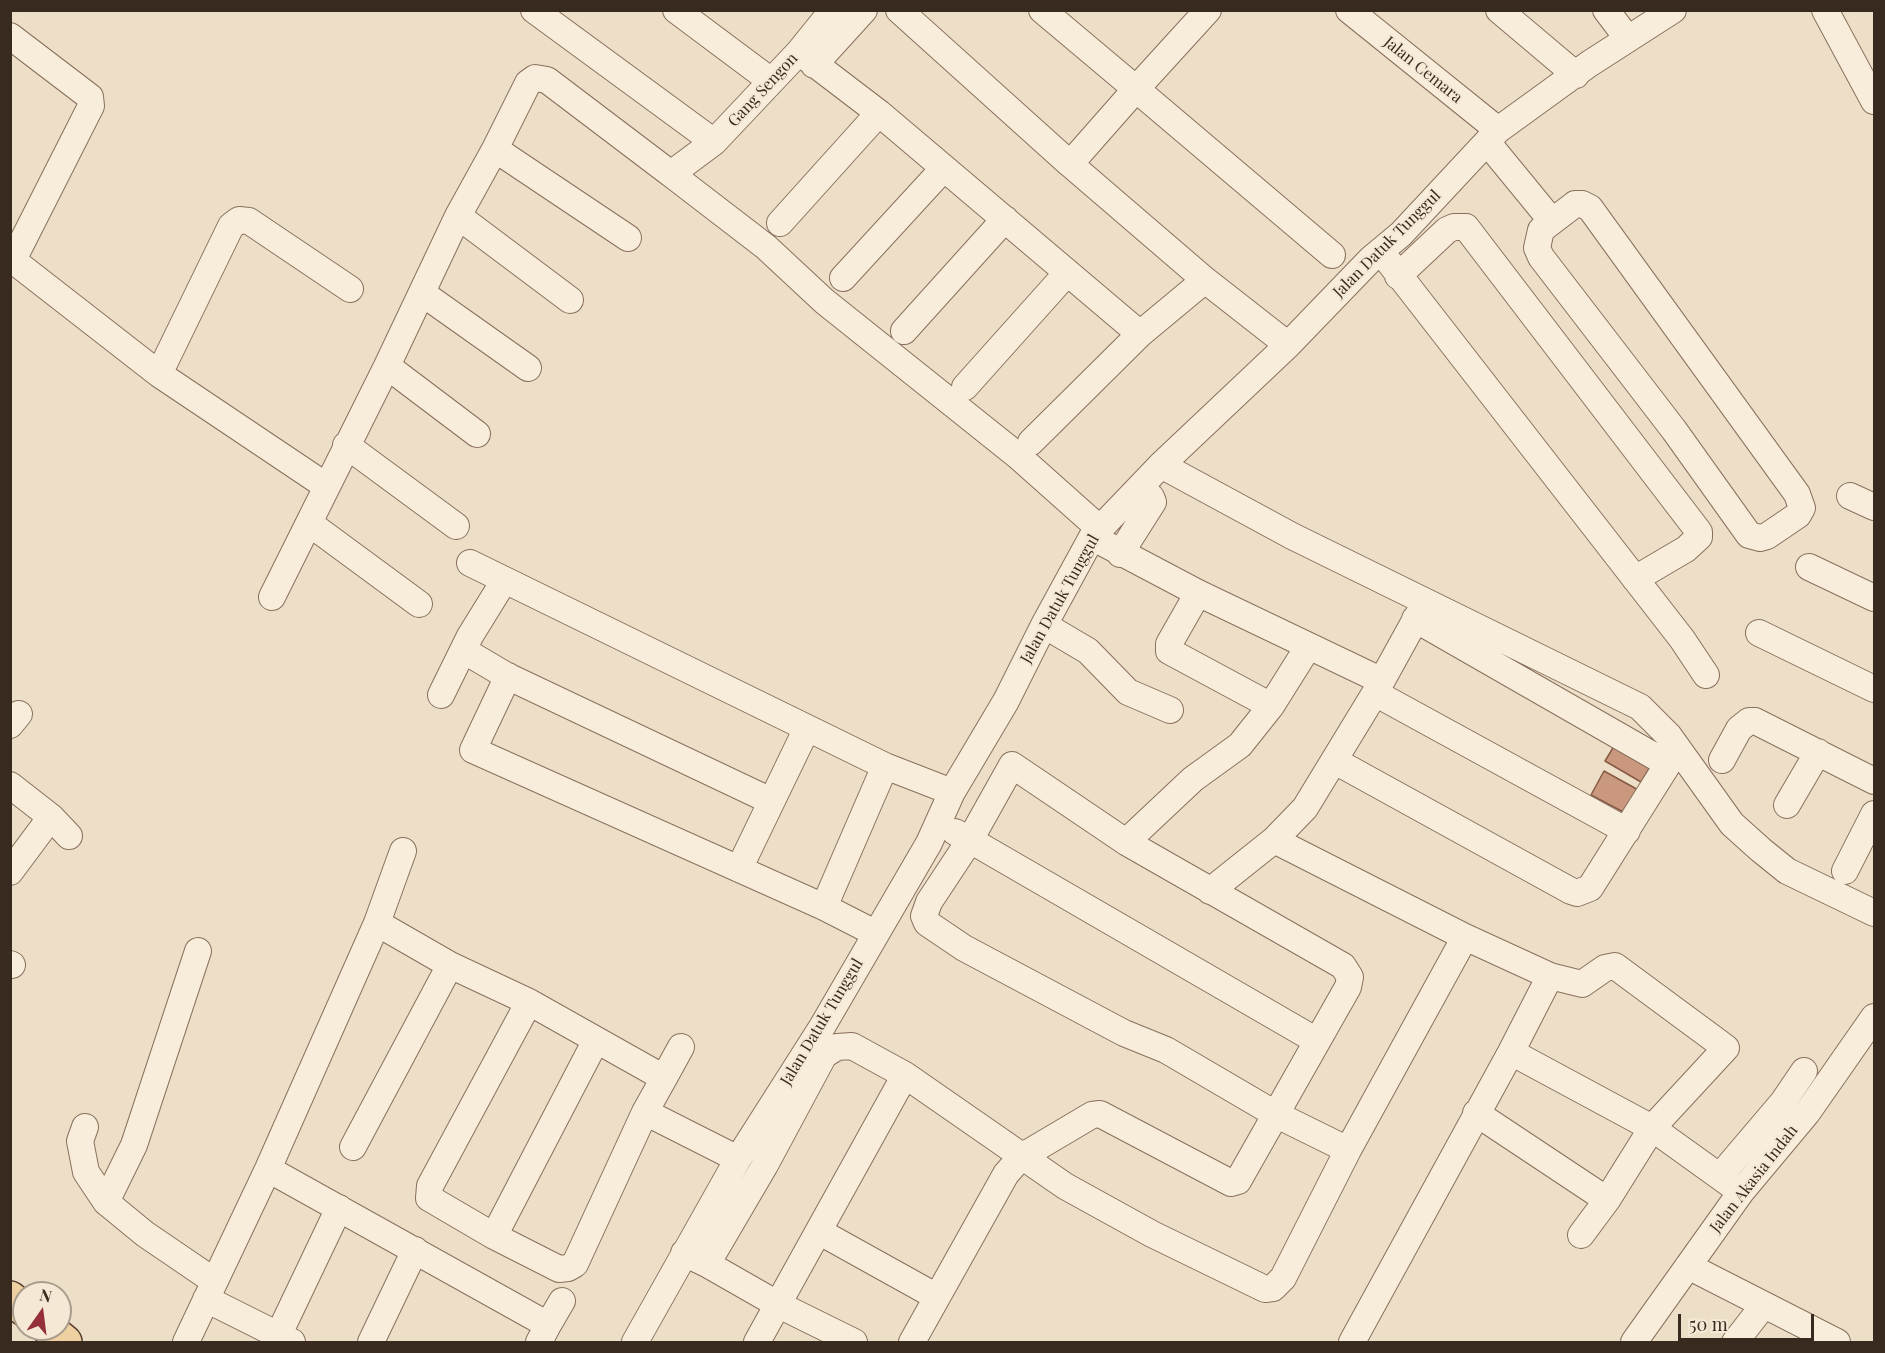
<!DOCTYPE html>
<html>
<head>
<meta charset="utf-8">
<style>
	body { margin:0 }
	#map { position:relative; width:1885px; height:1353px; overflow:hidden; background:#eddfc7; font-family:"Playfair Display",serif }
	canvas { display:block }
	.frame { position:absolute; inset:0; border:12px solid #392a20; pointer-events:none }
	.north { position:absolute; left:12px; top:1281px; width:60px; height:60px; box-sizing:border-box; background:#f5e9d6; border:2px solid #aa9d8d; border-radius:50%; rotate:14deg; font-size:16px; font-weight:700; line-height:24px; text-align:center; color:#392a20 }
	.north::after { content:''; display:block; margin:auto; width:21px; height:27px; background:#952f38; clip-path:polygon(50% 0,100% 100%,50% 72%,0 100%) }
	.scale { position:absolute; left:1678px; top:1314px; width:136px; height:27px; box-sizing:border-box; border:3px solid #392a20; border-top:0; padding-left:8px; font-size:18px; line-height:21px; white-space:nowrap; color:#392a20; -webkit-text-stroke:4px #f5e9d6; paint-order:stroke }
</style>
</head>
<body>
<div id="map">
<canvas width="1885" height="1353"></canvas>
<div class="frame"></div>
<div class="north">N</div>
<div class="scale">50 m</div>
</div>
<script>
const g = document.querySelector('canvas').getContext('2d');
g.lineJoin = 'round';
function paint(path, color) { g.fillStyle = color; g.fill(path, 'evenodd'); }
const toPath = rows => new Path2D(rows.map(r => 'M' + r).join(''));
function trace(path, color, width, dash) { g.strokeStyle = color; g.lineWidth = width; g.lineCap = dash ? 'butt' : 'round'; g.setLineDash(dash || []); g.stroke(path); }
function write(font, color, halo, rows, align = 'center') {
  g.font = font + ' "Playfair Display",serif'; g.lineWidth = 4.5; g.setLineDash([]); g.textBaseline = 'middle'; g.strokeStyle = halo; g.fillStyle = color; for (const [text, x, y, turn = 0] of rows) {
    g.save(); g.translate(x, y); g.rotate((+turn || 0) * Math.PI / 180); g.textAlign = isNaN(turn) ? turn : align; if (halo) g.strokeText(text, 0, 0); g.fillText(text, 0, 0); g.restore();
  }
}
const building = toPath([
	[1619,738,1655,759,1641,782,1605,761,1619,738],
	[1604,771,1642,792,1629,815,1591,795,1604,771]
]);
paint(building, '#ca987e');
trace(building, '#865944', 1.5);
const minor = toPath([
	[534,10,714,142],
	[676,10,771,81],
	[899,10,1070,164,1205,280,1288,345],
	[1042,10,1136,89,1070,164],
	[1208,10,1136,89,1332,255],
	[1349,10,1498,130],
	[1499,10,1576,75],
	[1606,10,1628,39],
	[1825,10,1874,101],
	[10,36,90,97,91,106,13,260],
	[799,52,879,113,1140,334],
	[814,65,864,10],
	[1487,142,1551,220],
	[495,149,628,238],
	[671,174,766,247,824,301,1018,456,1100,529],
	[1575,204,1582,204,1590,208,1797,494,1802,508,1798,515,1767,536,1760,538,1749,535,1674,430,1541,257,1537,248,1541,230,1575,204],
	[458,216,570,300],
	[780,223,879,113],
	[10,258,159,374,326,486],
	[1389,262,1682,639,1706,675],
	[1398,276,1447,230,1454,227,1466,227,1699,532,1699,537,1686,549,1635,579],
	[843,278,944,168],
	[422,293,528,368],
	[904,331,1005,219],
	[387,366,477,434],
	[159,374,231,226,239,220,249,221,350,289],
	[965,387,1067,273],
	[1031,442,1140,334,1205,280],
	[346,445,456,526],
	[1161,465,1292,536,1640,707,1669,736,1732,824,1761,850,1787,871,1874,913],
	[1850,496,1874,507],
	[309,523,419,604],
	[1092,537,1198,593,1380,680],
	[1120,554,1153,502,1151,497,1139,488],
	[470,563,885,766,824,907],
	[1809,567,1874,598],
	[1198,593,1169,644,1169,651,1260,700,1271,706,1308,647],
	[272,597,387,366,458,216,495,149,528,83,535,78,547,80,671,174,714,142,799,52,833,10],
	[1044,625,1088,651,1128,692,1170,710],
	[1759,633,1874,689],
	[463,650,507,676,771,801],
	[508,676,473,750,824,907,875,933],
	[1375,693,1627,831],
	[441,695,470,636,504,581],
	[10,725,19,714],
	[1722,760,1739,729,1749,721,1755,721,1874,781],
	[1335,761,1571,891,1577,893,1590,888,1668,764,1415,619],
	[885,766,952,792],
	[10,785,51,817,69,836],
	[1787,805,1818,752],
	[955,832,970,840,929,902,924,916,927,923,964,948,1124,1033,1166,1050,1277,1115,1348,1150],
	[1274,840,1465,937,1550,976,1511,1052],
	[1126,842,1193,779,1240,745,1271,706],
	[739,869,807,728],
	[1845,871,1874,814],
	[10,872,51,817],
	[1210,891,1274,840,1305,808,1375,693,1423,606],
	[377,923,450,965,529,1002,664,1078,645,1112,738,1159],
	[198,951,134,1145,106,1202,145,1234,214,1281],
	[10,964,12,965],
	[529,1002,430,1186,429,1198,494,1236,559,1269,568,1268,575,1264,645,1112],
	[664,1078,681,1047],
	[1476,1113,1607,1200,1652,1128,1726,1048,1615,966,1605,968,1582,984,1550,976],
	[85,1127,80,1141,86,1172,106,1202],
	[353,1147,450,965],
	[268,1169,548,1325,539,1342],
	[1721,1175,1783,1102,1804,1071],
	[820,1232,937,1297],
	[1581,1235,1607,1200],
	[494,1236,595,1042],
	[684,1253,707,1264,765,1165,824,1055,837,1047,852,1046,905,1075,1065,1186,1152,1234,1265,1289,1273,1288,1283,1278,1348,1150,1465,937],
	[707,1264,777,1304,854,1342],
	[1688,1266,1837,1342],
	[206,1299,292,1342],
	[548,1325,562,1301],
	[279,1334,339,1208],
	[186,1342,268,1169,377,923,403,851],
	[371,1342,415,1250],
	[635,1342,738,1159,822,1027,929,843,952,792,1006,701,1044,625,1092,537,1161,465,1288,345,1371,259,1401,234,1498,130,1589,64,1673,10],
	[757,1342,905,1075],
	[912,1342,1006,1174,1021,1157,1092,1115,1100,1114,1231,1183,1238,1181,1348,987,1350,977,1343,966,1126,842,1012,765,970,840,1317,1041],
	[1352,1342,1511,1052,1652,1128,1741,1192],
	[1634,1342,1741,1192,1807,1113,1874,1017],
	[1735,1342,1763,1306]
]);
const major = toPath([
	[10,1298,24,1309],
	[49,1329,65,1342]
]);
trace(minor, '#88705d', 28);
trace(major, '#563f31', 36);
trace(minor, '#f8edda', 26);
trace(major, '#eed0a1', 33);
write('16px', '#392a20', '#f5e9d6', [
	["Jalan Cemara",1423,70,39],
	["Gang Sengon",763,90,-47],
	["Jalan Datuk Tunggul",1387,244,-45],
	["Jalan Datuk Tunggul",1060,599,-61],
	["Jalan Datuk Tunggul",822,1022,-59],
	["Jalan Akasia Indah",1754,1179,-52]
]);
</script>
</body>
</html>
